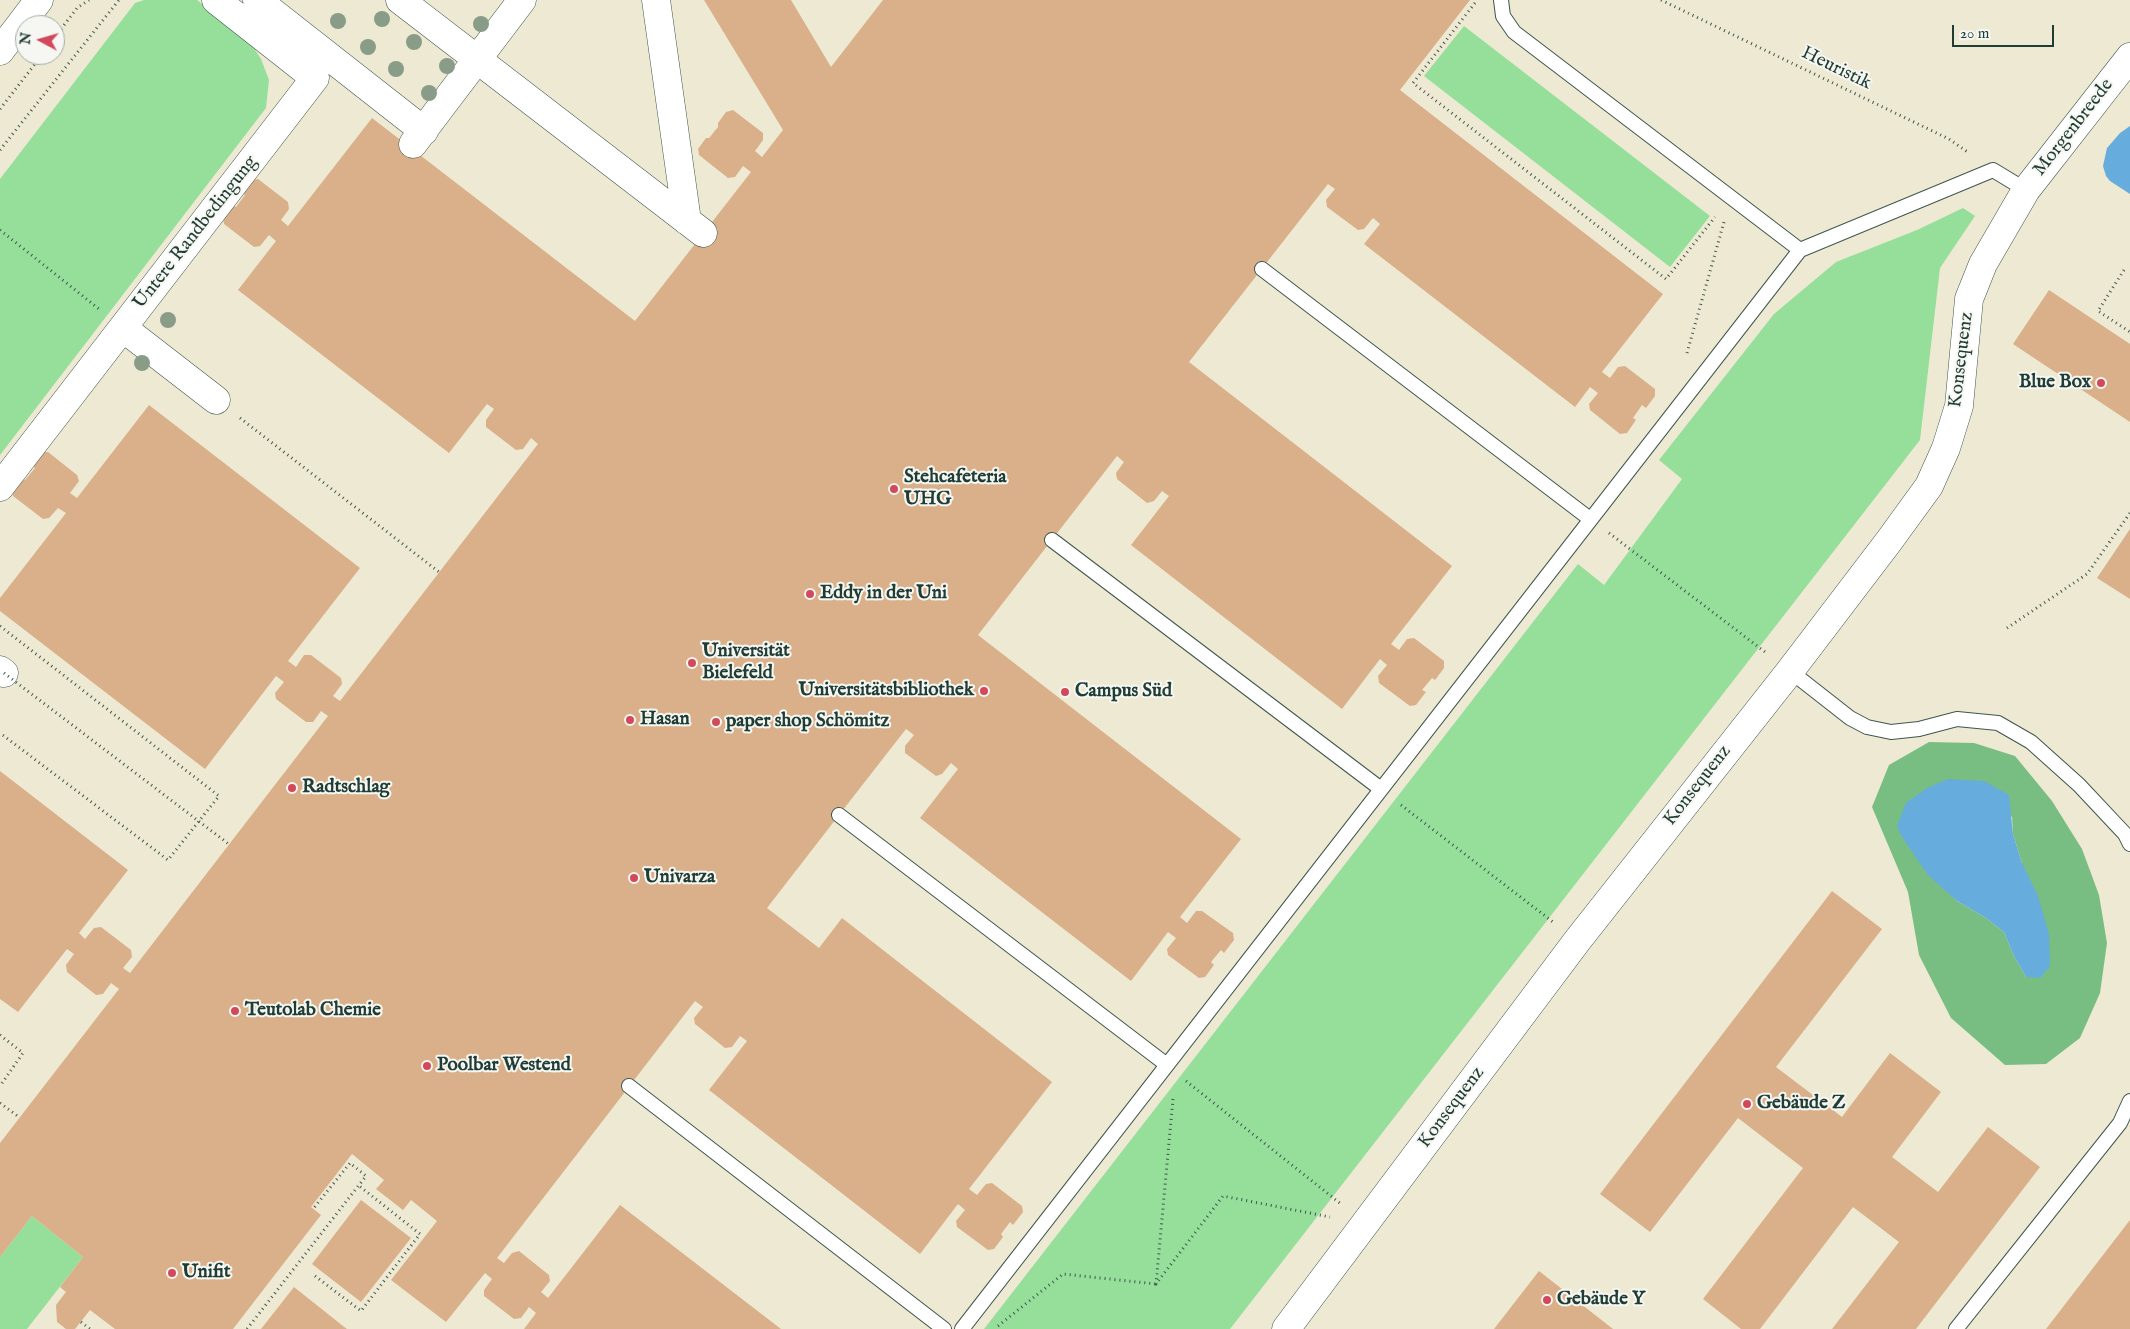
<!DOCTYPE html>
<html>
<head>
<meta charset="utf-8">
<style>
	body { margin:0 }
	#map { position:relative; width:2130px; height:1329px; overflow:hidden; background:#eee9d2; font-family:"IM FELL English",serif }
	canvas { display:block }
	.north { position:absolute; left:15px; top:15px; width:50px; height:50px; box-sizing:border-box; background:#f6f6f2; border:1px solid #a0aca6; border-radius:50%; rotate:276deg; font-size:14px; font-weight:700; line-height:20px; text-align:center; color:#1f3d34 }
	.north::after { content:''; display:block; margin:auto; width:18px; height:22px; background:#d1495b; clip-path:polygon(50% 0,100% 100%,50% 72%,0 100%) }
	.scale { position:absolute; left:1952px; top:25px; width:102px; height:22px; box-sizing:border-box; border:2px solid #1f3d34; border-top:0; padding-left:6px; font-size:15px; line-height:18px; white-space:nowrap; color:#1f3d34; -webkit-text-stroke:4px #f6f6f2; paint-order:stroke }
</style>
</head>
<body>
<div id="map">
<canvas width="2130" height="1329"></canvas>
<div class="north">N</div>
<div class="scale">20 m</div>
</div>
<script>
const g = document.querySelector('canvas').getContext('2d');
g.lineJoin = 'round';
function paint(path, color) { g.fillStyle = color; g.fill(path, 'evenodd'); }
const toPath = rows => new Path2D(rows.map(r => 'M' + r).join(''));
function trace(path, color, width, dash) { g.strokeStyle = color; g.lineWidth = width; g.lineCap = dash ? 'butt' : 'round'; g.setLineDash(dash || []); g.stroke(path); }
function write(font, color, halo, rows, align = 'center') {
  g.font = font + ' "IM FELL English",serif'; g.lineWidth = 4; g.setLineDash([]); g.textBaseline = 'middle'; g.strokeStyle = halo; g.fillStyle = color; for (const [text, x, y, turn = 0] of rows) {
    g.save(); g.translate(x, y); g.rotate((+turn || 0) * Math.PI / 180); g.textAlign = isNaN(turn) ? turn : align; if (halo) g.strokeText(text, 0, 0); g.fillText(text, 0, 0); g.restore();
  }
}
paint(toPath([
	[144,0,197,0,247,37,261,59,269,80,266,108,0,455,0,179,135,3],
	[1464,26,1710,216,1670,267,1424,76],
	[1963,208,1975,216,1940,268,1920,440,1230,1329,984,1329,1578,564,1604,585,1682,479,1659,460,1774,314,1836,262,1917,230],
	[32,1216,83,1257,27,1329,0,1329,0,1257]
]), '#95df9b');
paint(toPath([
	[1929,742,1974,743,2015,756,2052,801,2082,849,2099,895,2107,943,2100,993,2080,1038,2046,1064,2005,1065,1951,1018,1919,955,1908,892,1872,807,1889,765],
	[2012,816,2013,834,2022,863,2026,977,2013,954,2004,932,1986,918,1957,901,1945,888]
]), '#78be83');
paint(toPath([
	[2130,126,2130,194,2110,181,2106,176,2103,166,2107,148,2120,133],
	[1948,779,1984,781,2009,795,2013,834,2022,863,2038,896,2049,934,2050,966,2040,978,2026,977,2013,954,2004,932,1986,918,1957,901,1928,875,1902,837,1897,826,1906,803,1927,788]
]), '#66acdc');
paint(toPath([
	[704,0,791,0,831,67,883,0,1470,0,1400,90,1663,294,1602,372,1610,378,1618,367,1625,366,1655,389,1655,396,1646,408,1642,405,1633,418,1636,420,1627,433,1620,434,1590,410,1589,404,1598,393,1590,387,1575,407,1364,244,1380,224,1373,218,1364,229,1358,230,1327,207,1326,200,1335,189,1328,184,1189,362,1452,566,1391,644,1399,650,1407,639,1414,638,1444,661,1444,668,1435,680,1432,678,1422,690,1426,692,1416,705,1410,706,1379,683,1378,676,1387,665,1380,659,1342,709,1131,545,1169,496,1162,491,1154,501,1147,503,1117,479,1116,473,1124,462,1117,456,978,635,1241,839,1180,917,1187,923,1196,911,1202,911,1233,933,1234,940,1224,953,1221,950,1211,962,1214,965,1205,977,1199,978,1168,955,1167,949,1176,938,1168,932,1131,981,920,818,958,769,951,763,942,774,936,776,905,753,905,746,914,735,906,729,839,815,767,908,819,948,842,918,1052,1082,969,1189,977,1195,986,1184,992,1183,1022,1206,1023,1212,1013,1225,1010,1222,1001,1234,1003,1237,994,1249,988,1250,957,1227,956,1221,965,1210,958,1204,920,1254,709,1090,747,1041,740,1036,732,1047,725,1048,695,1024,694,1018,703,1007,695,1001,497,1258,504,1263,512,1253,519,1251,549,1275,550,1281,541,1292,548,1298,620,1205,781,1329,524,1329,536,1313,529,1307,521,1318,514,1319,484,1296,484,1290,492,1279,485,1273,446,1322,391,1280,437,1221,411,1200,403,1210,376,1189,384,1180,352,1154,311,1207,321,1215,233,1329,115,1329,90,1310,75,1329,66,1329,57,1322,56,1305,66,1292,60,1287,83,1257,32,1216,0,1257,0,1143,119,989,111,983,103,994,96,995,67,972,66,965,74,954,67,949,18,1012,0,999,0,771,128,870,79,933,85,939,94,928,101,927,131,950,132,957,123,968,130,973,328,716,321,711,313,722,306,722,276,699,275,693,284,682,276,676,205,769,0,611,0,598,66,513,58,508,49,518,43,519,13,496,12,490,22,477,25,480,35,468,32,465,41,452,48,452,77,475,79,481,70,493,77,498,149,405,360,568,288,661,296,667,304,655,311,655,341,678,342,684,333,696,340,701,538,444,531,438,523,449,516,450,486,427,486,420,494,409,487,404,449,453,238,290,276,241,269,235,260,246,254,247,224,224,223,218,233,205,236,207,245,195,242,193,252,180,258,179,288,202,289,209,281,220,288,226,372,118,635,321,751,172,743,166,735,177,728,178,699,155,698,149,706,138,709,138,718,127,718,123,726,112,733,110,763,133,763,140,755,151,762,157,783,130],
	[2049,290,2130,344,2130,422,2013,344],
	[2130,529,2130,599,2097,578],
	[1832,891,1882,929,1776,1067,1842,1117,1890,1053,1941,1092,1892,1157,1938,1192,1988,1127,2040,1167,1916,1329,1832,1329,1899,1242,1853,1207,1760,1329,1741,1329,1703,1299,1803,1168,1738,1118,1650,1232,1600,1194],
	[361,1200,411,1238,361,1302,312,1264],
	[2130,1220,2130,1329,2046,1329],
	[1539,1271,1613,1329,1494,1329],
	[294,1287,343,1326,347,1329,261,1329]
]), '#d9b08a');
const lane = toPath([
	[1501,0,1503,16,1514,32,1800,250],
	[1262,269,1590,519],
	[1052,540,1381,789],
	[1790,671,1850,718,1867,727,1891,732,1919,729,1957,719,1998,723,2031,742,2079,785,2125,834,2130,844],
	[839,815,1167,1065],
	[629,1086,944,1329],
	[962,1329,1800,250,1993,170,2026,190],
	[1956,1329,2120,1123,2130,1101]
]);
const street = toPath([
	[257,0,424,131],
	[400,0,703,233],
	[656,0,687,221],
	[0,51,39,0],
	[413,144,522,0],
	[123,328,216,400],
	[0,487,315,78,216,0],
	[0,670,4,673],
	[1286,1329,1577,941,1790,671,1889,541,1929,486,1946,448,1959,406,1969,299,1983,264,2026,190,2130,57]
]);
trace(lane, '#3e574c', 16);
trace(street, '#3e574c', 29);
trace(toPath([
	[1661,0,1949,139,1969,153],
	[1475,3,1413,83,1666,279,1715,217],
	[55,37,77,8,89,0],
	[0,109,42,55],
	[0,150,119,0],
	[0,230,99,309],
	[2124,270,2098,311,2130,332],
	[1687,353,1724,222],
	[240,418,439,572],
	[1609,533,1765,652],
	[0,626,219,796,168,860,0,733],
	[2007,628,2087,574,2130,513],
	[1401,805,1553,922],
	[0,1035,23,1053,0,1086],
	[1186,1081,1341,1204],
	[1173,1099,1156,1284,1223,1196,1330,1217],
	[0,1103,19,1117],
	[315,1276,361,1311,420,1234,358,1185],
	[81,1322,90,1329],
	[998,1326,1063,1274,1156,1284],
	[247,1329,366,1176,350,1163,313,1209]
]), '#3e574c', 3, [1, 4]);
trace(lane, '#fff', 14);
trace(street, '#fff', 28);
trace(toPath([
	[4,673,230,845]
]), '#3e574c', 3, [1, 4]);
g.fillStyle = '#899c87';
for (const [x, y] of [
	[382,19],
	[338,21],
	[481,24],
	[414,42],
	[368,47],
	[447,66],
	[396,69],
	[429,93],
	[168,320],
	[142,363]
]) { g.beginPath(); g.arc(x, y, 8, 0, 2 * Math.PI); g.fill(); }
for (const [x, y, r, color] of [
	[2101,383,5,"#d1495b"],
	[894,489,5,"#d1495b"],
	[810,594,5,"#d1495b"],
	[692,663,5,"#d1495b"],
	[984,691,5,"#d1495b"],
	[1065,692,5,"#d1495b"],
	[630,720,5,"#d1495b"],
	[716,722,5,"#d1495b"],
	[292,788,5,"#d1495b"],
	[634,878,5,"#d1495b"],
	[235,1011,5,"#d1495b"],
	[427,1066,5,"#d1495b"],
	[1747,1104,5,"#d1495b"],
	[172,1273,5,"#d1495b"],
	[1547,1300,5,"#d1495b"]
]) { const dot = new Path2D(); dot.arc(x, y, r, 0, 2 * Math.PI); g.fillStyle = color; g.fill(dot); trace(dot, '#f6f6f2', 2); }
write('19px', '#1f3d34', '#f6f6f2', [
	["Heuristik",1836,69,26],
	["Morgenbreede",2074,128,-52],
	["Untere Randbedingung",196,233,-52],
	["Konsequenz",1962,360,-83],
	["Konsequenz",1698,786,-52],
	["Konsequenz",1452,1108,-53]
]);
write('bold 19px', '#1f3d34', '#f6f6f2', [
	["Blue Box",2091,383,"right"],
	["Stehcafeteria",904,478],
	["UHG",904,500],
	["Eddy in der Uni",820,594],
	["Universität",702,652],
	["Bielefeld",702,674],
	["Universitätsbibliothek",974,691,"right"],
	["Campus Süd",1075,692],
	["Hasan",640,720],
	["paper shop Schömitz",726,722],
	["Radtschlag",302,788],
	["Univarza",644,878],
	["Teutolab Chemie",245,1011],
	["Poolbar Westend",437,1066],
	["Gebäude Z",1757,1104],
	["Unifit",182,1273],
	["Gebäude Y",1557,1300]
], 'left');
</script>
</body>
</html>
